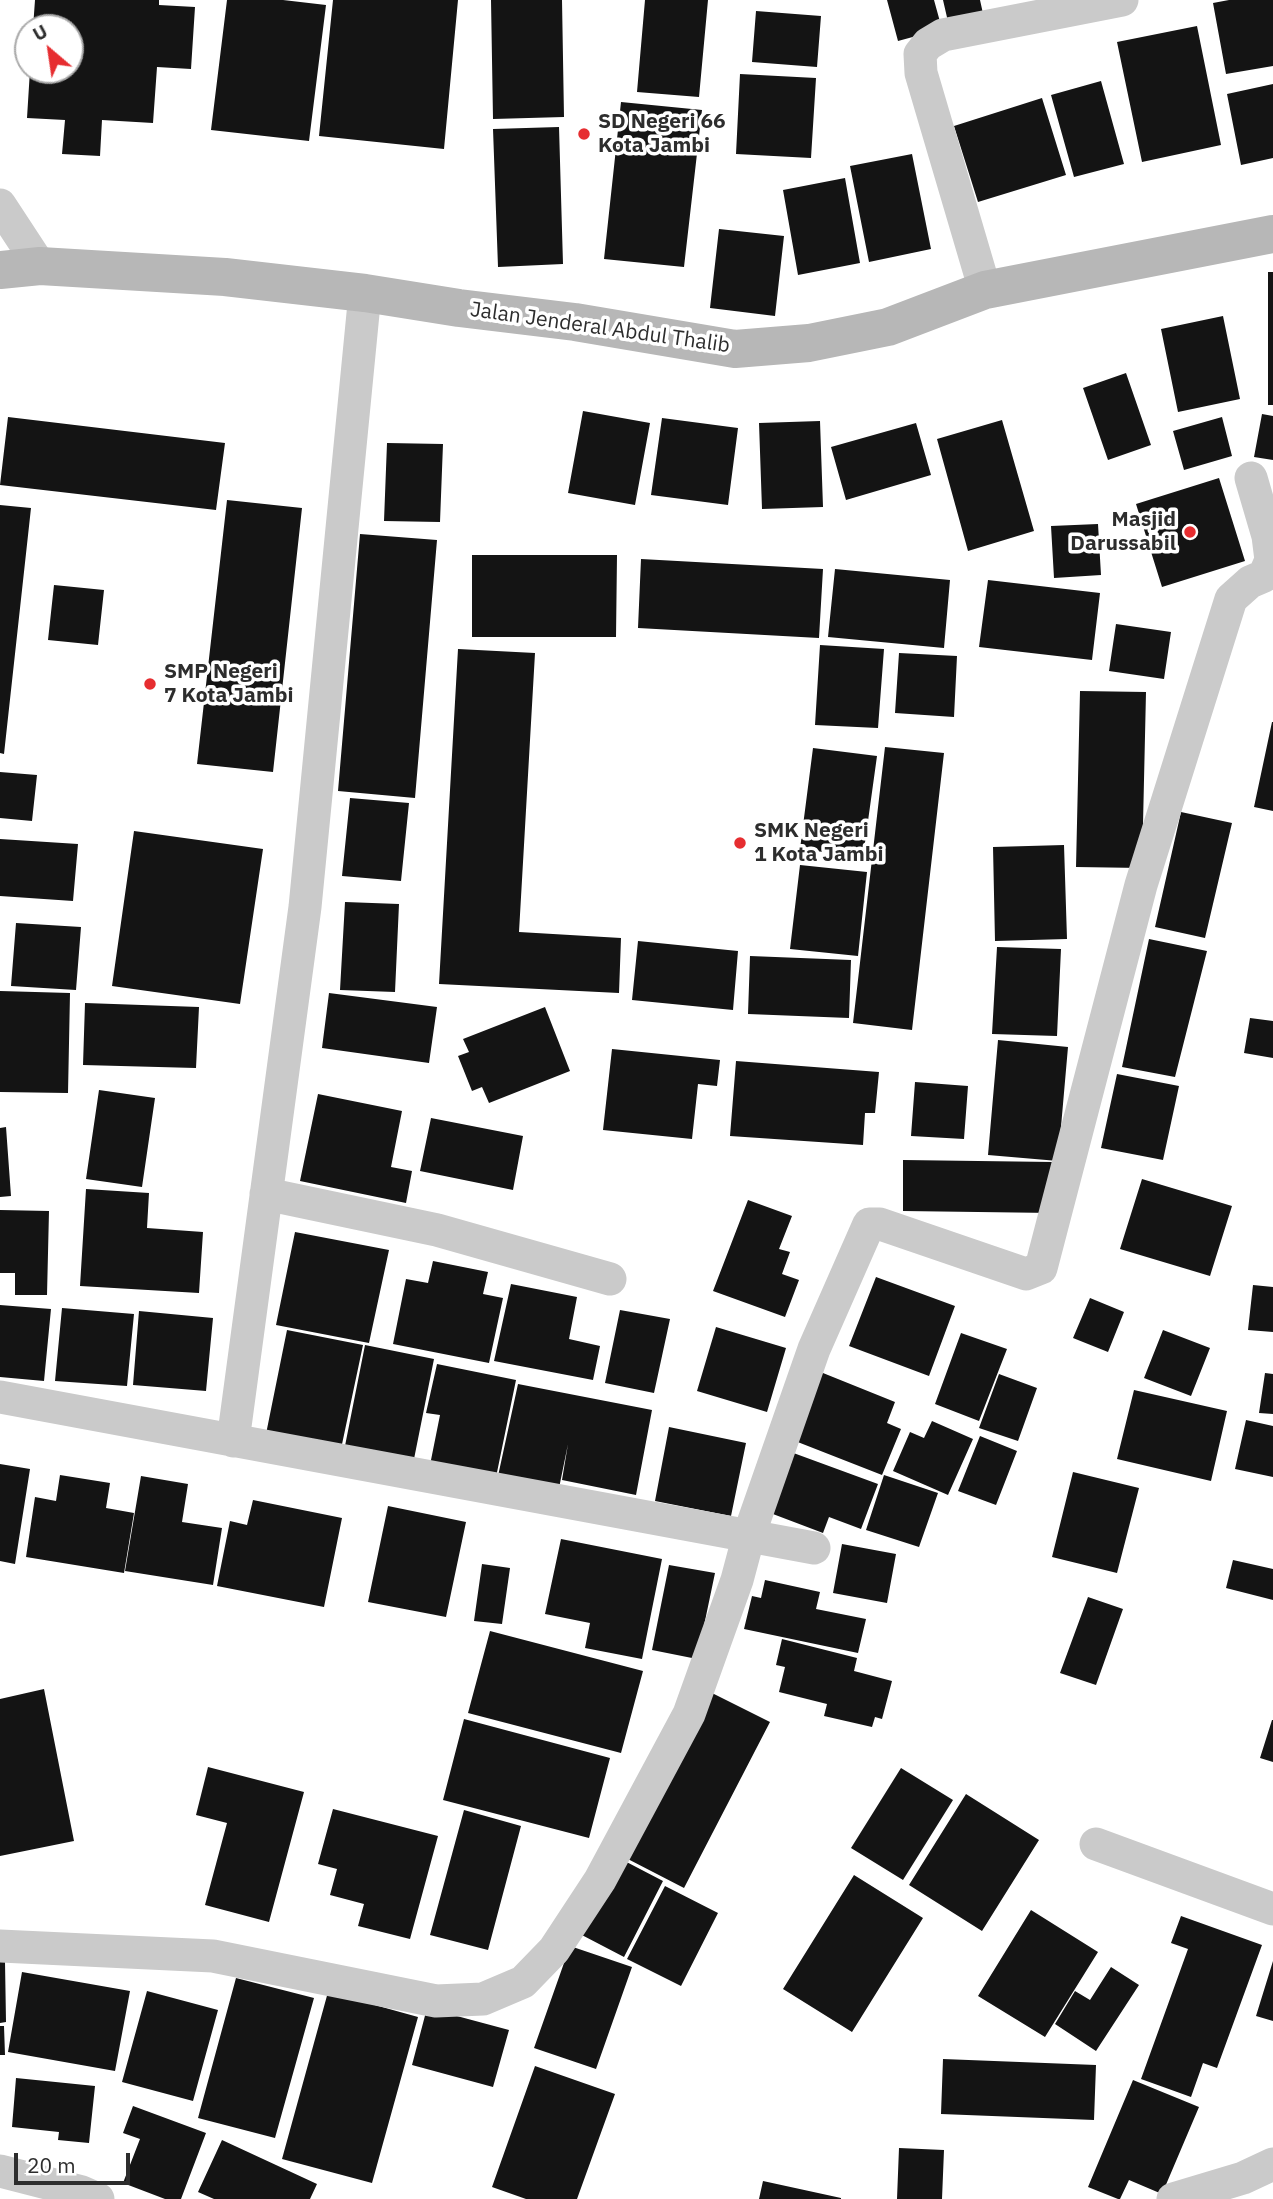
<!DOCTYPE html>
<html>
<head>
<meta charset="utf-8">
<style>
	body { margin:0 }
	#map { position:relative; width:1273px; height:2199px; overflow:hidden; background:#fff; font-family:"IBM Plex Sans",sans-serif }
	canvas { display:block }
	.north { position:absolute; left:14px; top:14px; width:70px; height:70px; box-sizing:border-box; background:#fff; border:2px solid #ababab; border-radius:50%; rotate:331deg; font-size:19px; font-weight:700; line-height:28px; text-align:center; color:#2d2d2d }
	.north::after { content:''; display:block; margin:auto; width:24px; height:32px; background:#e62d30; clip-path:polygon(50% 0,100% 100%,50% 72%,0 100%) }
	.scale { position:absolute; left:14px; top:2153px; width:116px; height:32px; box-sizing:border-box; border:4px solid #2d2d2d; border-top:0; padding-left:9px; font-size:21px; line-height:24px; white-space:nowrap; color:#2d2d2d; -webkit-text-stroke:5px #fff; paint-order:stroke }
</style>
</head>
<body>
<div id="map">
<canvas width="1273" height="2199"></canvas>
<div class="north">U</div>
<div class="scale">20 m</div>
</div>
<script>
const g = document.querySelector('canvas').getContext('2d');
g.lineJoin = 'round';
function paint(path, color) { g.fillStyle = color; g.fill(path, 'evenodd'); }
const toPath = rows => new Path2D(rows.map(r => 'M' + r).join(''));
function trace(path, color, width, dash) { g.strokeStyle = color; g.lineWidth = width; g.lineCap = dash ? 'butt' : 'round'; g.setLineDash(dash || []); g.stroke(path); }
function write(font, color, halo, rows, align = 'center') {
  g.font = font + ' "IBM Plex Sans",sans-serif'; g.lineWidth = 7; g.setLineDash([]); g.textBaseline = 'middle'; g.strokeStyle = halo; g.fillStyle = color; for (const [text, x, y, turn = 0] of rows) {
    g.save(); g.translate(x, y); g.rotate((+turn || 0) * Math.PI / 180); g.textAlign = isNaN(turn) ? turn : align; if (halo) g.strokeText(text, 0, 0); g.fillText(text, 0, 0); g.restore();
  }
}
paint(toPath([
	[35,0,159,0,159,5,195,7,191,69,157,67,153,123,102,120,100,156,62,154,65,120,27,118,30,70,70,70,70,28,33,28],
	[227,0,283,0,326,5,309,141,211,130],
	[333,0,458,0,444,149,319,136],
	[491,0,562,0,564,117,493,119],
	[645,0,708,0,699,97,637,92],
	[887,0,934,0,942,29,898,41],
	[943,0,980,0,984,18,949,26],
	[1229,0,1273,0,1273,66,1226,74,1213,3],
	[756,11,821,16,817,67,752,62],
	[1197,26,1221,145,1142,162,1117,42],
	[740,74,816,78,811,158,736,154],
	[1101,81,1124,164,1074,177,1051,95],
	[1273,84,1273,158,1241,165,1227,94],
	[1042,98,1066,175,978,202,954,126],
	[621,102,702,110,684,267,604,259],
	[559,127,563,264,498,267,493,129],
	[912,154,931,249,869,262,850,166],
	[845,178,860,263,798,275,783,190],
	[719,229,784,236,775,316,710,308],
	[1268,272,1273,272,1273,405,1268,405],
	[1223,316,1240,399,1178,412,1161,329],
	[1126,373,1151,445,1108,460,1083,388],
	[583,411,650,423,635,505,568,493],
	[1262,414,1273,416,1273,460,1254,457],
	[8,417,225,443,216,510,0,485],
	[1222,417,1232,456,1184,470,1173,431],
	[662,418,738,428,728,505,651,495],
	[1002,420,1034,531,968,551,937,439],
	[820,421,823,507,762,509,759,423],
	[916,423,931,475,846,500,831,447],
	[387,443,443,444,440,522,384,521],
	[1219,478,1245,561,1162,587,1136,504],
	[227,500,302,508,273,772,197,764],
	[0,505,31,508,4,754,0,753],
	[1098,524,1101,575,1054,578,1051,526],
	[360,534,437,540,415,798,338,791],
	[472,555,617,555,616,637,472,637],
	[641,559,823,569,819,638,638,628],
	[835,569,950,580,944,648,828,637],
	[988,580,1100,593,1092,660,979,647],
	[54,585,104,590,98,645,48,640],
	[1116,624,1171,632,1164,679,1109,671],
	[820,645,884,649,878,728,815,725],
	[458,649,535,653,519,932,621,938,619,993,439,984],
	[899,653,957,656,954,717,895,713],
	[1080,691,1146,692,1142,868,1076,867],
	[1272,722,1273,722,1273,811,1254,807],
	[885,747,944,753,912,1030,853,1023],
	[813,748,877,756,863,857,800,849],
	[0,772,37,775,32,821,0,818],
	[350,798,409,803,401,881,342,876],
	[1181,812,1232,823,1205,938,1155,927],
	[134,831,263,849,240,1004,112,986],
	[0,839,78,844,73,901,0,896],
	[1064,845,1067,939,995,941,993,847],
	[800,865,867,872,858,956,790,949],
	[345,902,399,904,395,992,340,990],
	[16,923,81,927,76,990,11,986],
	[1149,939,1207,951,1175,1077,1122,1067],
	[638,941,738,951,733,1010,632,1000],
	[997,947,1061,949,1057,1036,992,1034],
	[750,956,851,960,849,1018,748,1014],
	[0,991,70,993,68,1093,0,1092],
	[329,993,437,1007,429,1063,322,1048],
	[85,1003,199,1007,196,1068,83,1065],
	[545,1007,570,1071,489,1103,482,1087,472,1091,458,1056,469,1052,463,1039],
	[1250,1018,1273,1021,1273,1058,1244,1053],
	[998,1040,1068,1047,1058,1161,988,1155],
	[612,1049,720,1060,717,1086,698,1084,692,1139,603,1130],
	[736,1061,879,1072,875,1113,865,1113,863,1145,730,1136],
	[1117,1074,1179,1086,1163,1160,1101,1148],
	[915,1082,968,1086,964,1139,911,1136],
	[99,1090,155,1098,142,1187,86,1179],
	[318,1094,402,1111,391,1167,412,1171,406,1203,300,1181],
	[431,1118,523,1136,513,1190,420,1171],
	[6,1127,11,1196,0,1197,0,1128],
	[903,1160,1053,1162,1053,1213,903,1211],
	[1142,1179,1232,1206,1210,1276,1120,1249],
	[86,1189,149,1193,147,1228,203,1232,199,1293,80,1286],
	[748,1200,792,1216,779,1249,790,1252,782,1274,799,1280,785,1317,713,1291],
	[0,1210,49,1211,47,1295,15,1295,15,1273,0,1273],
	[295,1232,389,1250,369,1343,276,1325],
	[433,1261,488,1272,483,1294,503,1298,489,1363,393,1344,406,1279,428,1283],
	[876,1277,955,1306,929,1376,849,1346],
	[511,1284,577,1297,569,1339,600,1346,593,1380,494,1361],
	[1253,1285,1273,1287,1273,1332,1248,1330],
	[1090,1298,1124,1312,1108,1352,1073,1338],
	[0,1305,51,1309,44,1381,0,1377],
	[62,1308,134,1314,127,1386,55,1381],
	[620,1310,670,1319,654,1393,605,1383],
	[139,1311,213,1318,206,1391,133,1385],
	[716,1327,786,1348,767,1412,697,1391],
	[287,1330,363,1345,341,1449,266,1434],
	[1163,1330,1210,1348,1191,1396,1144,1378],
	[961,1333,1007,1349,979,1421,935,1404],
	[365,1345,434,1359,412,1469,343,1456],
	[437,1364,516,1380,495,1482,429,1470,440,1415,426,1413],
	[818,1371,895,1402,887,1423,901,1429,882,1475,790,1439],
	[1265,1373,1273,1374,1273,1414,1259,1413],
	[999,1374,1037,1388,1018,1441,979,1428],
	[518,1384,652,1410,636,1495,562,1480,568,1444,559,1488,498,1476],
	[1134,1390,1227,1411,1211,1481,1117,1459],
	[1246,1420,1273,1426,1273,1477,1235,1469],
	[932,1421,973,1439,948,1495,893,1471,910,1432,924,1438],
	[669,1427,746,1443,731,1516,655,1501],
	[980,1436,1017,1451,996,1505,958,1491],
	[788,1451,878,1484,861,1529,829,1517,823,1533,765,1511],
	[0,1464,30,1469,15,1564,0,1561],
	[1073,1472,1139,1488,1117,1573,1052,1557],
	[60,1475,110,1483,106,1508,134,1513,124,1573,26,1557,35,1497,56,1501],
	[884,1475,938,1493,919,1547,866,1530],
	[141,1476,188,1484,182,1522,222,1528,213,1585,125,1571],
	[253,1500,342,1518,324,1607,217,1586,230,1521,247,1525],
	[388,1506,466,1522,446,1617,368,1602],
	[561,1539,662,1559,642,1659,585,1648,590,1623,545,1614],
	[842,1544,896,1554,887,1603,833,1593],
	[1233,1560,1273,1569,1273,1600,1226,1588],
	[482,1564,510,1568,502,1624,474,1621],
	[669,1565,715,1573,697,1659,652,1650],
	[765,1580,820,1592,816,1609,866,1619,858,1653,744,1629,752,1596,761,1598],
	[1088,1597,1123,1609,1096,1685,1060,1673],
	[490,1631,643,1671,621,1753,468,1713],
	[782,1639,857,1658,854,1671,892,1681,882,1719,875,1717,872,1727,824,1716,827,1704,779,1692,785,1667,776,1665],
	[44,1689,74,1841,0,1856,0,1699],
	[708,1691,770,1722,684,1888,622,1856],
	[464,1719,610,1758,589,1838,443,1800],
	[1272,1720,1273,1720,1273,1762,1260,1758],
	[208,1767,304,1792,269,1922,205,1905,227,1823,196,1815],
	[901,1768,953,1800,903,1880,851,1848],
	[966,1794,1039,1840,982,1931,909,1885],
	[333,1809,438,1836,410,1939,358,1926,364,1904,330,1895,337,1869,318,1864],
	[464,1810,521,1826,488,1950,430,1935],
	[617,1857,663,1881,624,1957,578,1933],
	[854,1875,923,1918,852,2032,783,1989],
	[665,1886,718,1913,681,1986,627,1959],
	[1031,1910,1098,1952,1045,2037,978,1996],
	[1181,1916,1262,1945,1217,2068,1203,2063,1191,2097,1141,2079,1188,1949,1171,1943],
	[570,1946,632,1967,596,2069,534,2048],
	[1273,1961,1273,2021,1256,2016],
	[0,1962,5,1962,6,2022,0,2023],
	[1111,1967,1139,1985,1096,2051,1055,2024,1075,1991,1090,2000],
	[22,1972,130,1991,115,2071,8,2052],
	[236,1978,314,1998,275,2138,198,2118],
	[147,1991,218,2010,193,2101,122,2082],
	[328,1992,418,2017,372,2183,282,2159],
	[427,2008,509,2030,493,2087,412,2065],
	[0,2026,4,2026,5,2055,0,2055],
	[943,2059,1096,2065,1094,2120,941,2114],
	[535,2066,615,2094,577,2199,526,2199,492,2187],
	[16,2078,95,2086,89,2143,58,2140,59,2132,12,2127],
	[1133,2080,1199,2107,1162,2194,1129,2180,1120,2199,1118,2199,1088,2187],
	[133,2106,206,2133,181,2199,165,2199,123,2183,140,2139,123,2133],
	[222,2140,317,2184,310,2199,214,2199,198,2192],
	[899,2148,944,2150,942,2199,897,2199],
	[763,2181,841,2198,841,2199,759,2199]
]), '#141414');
trace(toPath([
	[0,205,40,266],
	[985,290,921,73,920,54,928,44,943,35,1122,0],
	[266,1194,437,1230,610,1279],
	[0,1397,814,1548],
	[233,1441,305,907,365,293],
	[1096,1844,1273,1909],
	[0,1946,213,1956,436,2001,483,1999,523,1982,554,1950,600,1880,689,1714,737,1580,749,1535,814,1349,869,1224,880,1224,1026,1274,1041,1268,1141,885,1231,599,1250,582,1264,576,1271,560,1268,536,1251,478],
	[0,2171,82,2192,98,2199],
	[1173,2199,1243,2178,1273,2164]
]), '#cacaca', 33);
trace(toPath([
	[0,270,40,266,225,277,365,293,459,308,575,322,735,349,809,343,888,327,985,290,1273,234]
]), '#b7b7b7', 38);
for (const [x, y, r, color] of [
	[584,134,7,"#e62d30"],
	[1190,532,7,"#e62d30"],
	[150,684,7,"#e62d30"],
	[740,843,7,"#e62d30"]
]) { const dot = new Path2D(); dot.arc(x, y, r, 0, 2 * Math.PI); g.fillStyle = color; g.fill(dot); trace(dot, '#fff', 2.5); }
write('bold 21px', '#2d2d2d', '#fff', [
	["SD Negeri 66",598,122],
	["Kota Jambi",598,146],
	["Masjid",1176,520,"right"],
	["Darussabil",1176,544,"right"],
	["SMP Negeri",164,672],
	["7 Kota Jambi",164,696],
	["SMK Negeri",754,831],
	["1 Kota Jambi",754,855]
], 'left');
write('21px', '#2d2d2d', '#fff', [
	["Jalan Jenderal Abdul Thalib",600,328,8]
]);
</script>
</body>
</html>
